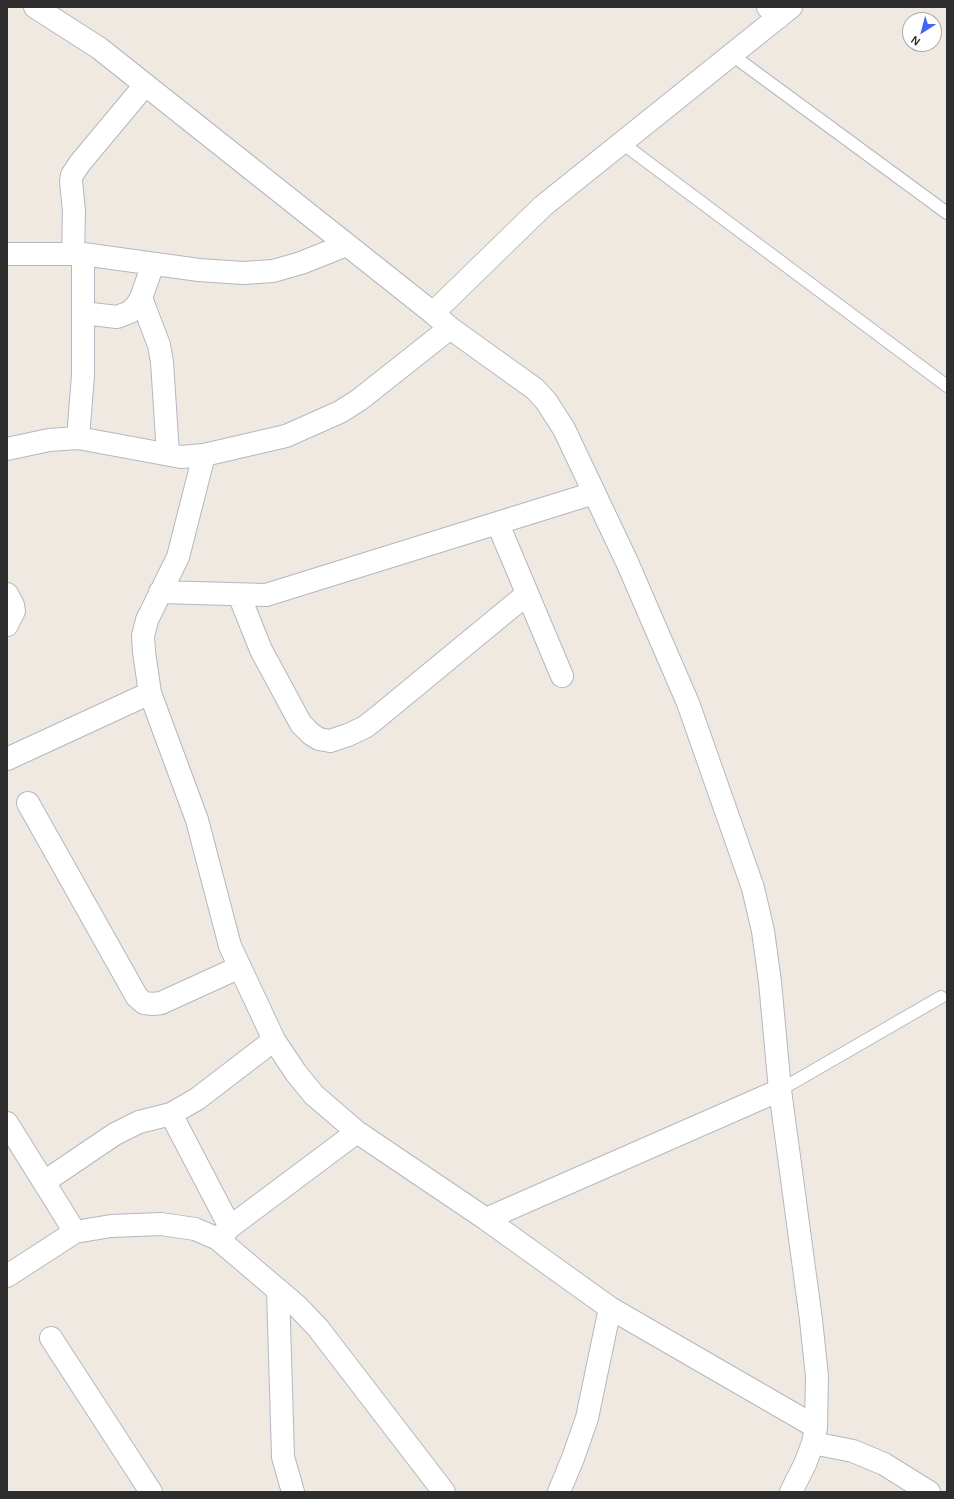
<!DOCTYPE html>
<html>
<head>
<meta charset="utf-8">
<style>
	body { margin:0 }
	#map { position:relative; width:954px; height:1499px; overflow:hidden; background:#efe9e1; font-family:Arial,sans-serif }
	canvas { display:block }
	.frame { position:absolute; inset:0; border:8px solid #2e2e2e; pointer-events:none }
	.north { position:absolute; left:902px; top:12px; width:40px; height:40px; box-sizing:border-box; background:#fff; border:1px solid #ababab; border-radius:50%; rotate:216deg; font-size:11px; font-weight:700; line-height:16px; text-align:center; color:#2e2e2e }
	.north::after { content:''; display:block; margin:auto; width:14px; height:18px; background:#4264fb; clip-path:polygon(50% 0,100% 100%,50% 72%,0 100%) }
</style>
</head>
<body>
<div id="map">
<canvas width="954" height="1499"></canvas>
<div class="frame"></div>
<div class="north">N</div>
</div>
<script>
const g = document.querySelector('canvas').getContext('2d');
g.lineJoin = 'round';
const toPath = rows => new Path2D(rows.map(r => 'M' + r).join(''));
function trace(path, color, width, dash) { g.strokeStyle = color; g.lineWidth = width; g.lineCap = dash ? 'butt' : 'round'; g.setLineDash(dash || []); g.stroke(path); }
const service = toPath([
	[732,55,947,213],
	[622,143,947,386],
	[780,1090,941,997]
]);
const minor = toPath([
	[35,7,99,48,433,313],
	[768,7,779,17],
	[7,254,83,254,199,270,243,273,273,271,301,263,346,245],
	[73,254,74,211,71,181,72,175,80,163,145,85],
	[141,298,159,345,162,362,168,454],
	[83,313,117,317,130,312,136,306,141,298,153,264],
	[78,438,83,375,83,254],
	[7,449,49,440,78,438,181,457,204,455,286,436,340,412,359,400,450,328],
	[204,455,178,557,147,620,143,636,144,652,150,693,197,820,230,946,274,1040,296,1073,314,1095,357,1132,486,1219,610,1308,816,1427],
	[498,524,562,676],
	[160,592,266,595,594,493],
	[7,594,13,605,14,611,7,625],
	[239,595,261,650,301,724,311,734,319,739,330,741,348,735,365,727,379,716,527,594],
	[7,759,150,693],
	[28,803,137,997,144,1003,153,1004,161,1003,240,967],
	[171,1114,230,1227],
	[7,1123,75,1232],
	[44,1182,115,1134,139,1122,171,1114,197,1099,274,1040],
	[486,1219,780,1090],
	[218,1239,230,1227,357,1132],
	[7,1276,75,1232,111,1226,161,1224,195,1229,218,1239,298,1307,318,1328,444,1492],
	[278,1290,283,1457,293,1492],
	[51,1338,151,1492],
	[813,1443,853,1451,884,1464,929,1492],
	[559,1492,573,1458,587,1418,610,1308]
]);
const tertiary = toPath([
	[791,1492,805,1464,813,1443,816,1427,817,1376,811,1320,780,1090,770,982,763,931,753,888,688,703,627,562,564,429,546,401,535,389,450,328,433,313,543,206,791,7]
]);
trace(service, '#b4b7c1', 14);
trace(minor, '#b4b7c1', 24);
trace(tertiary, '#b4b7c1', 24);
trace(service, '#fff', 12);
trace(minor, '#fff', 22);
trace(tertiary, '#fff', 22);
</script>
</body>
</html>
